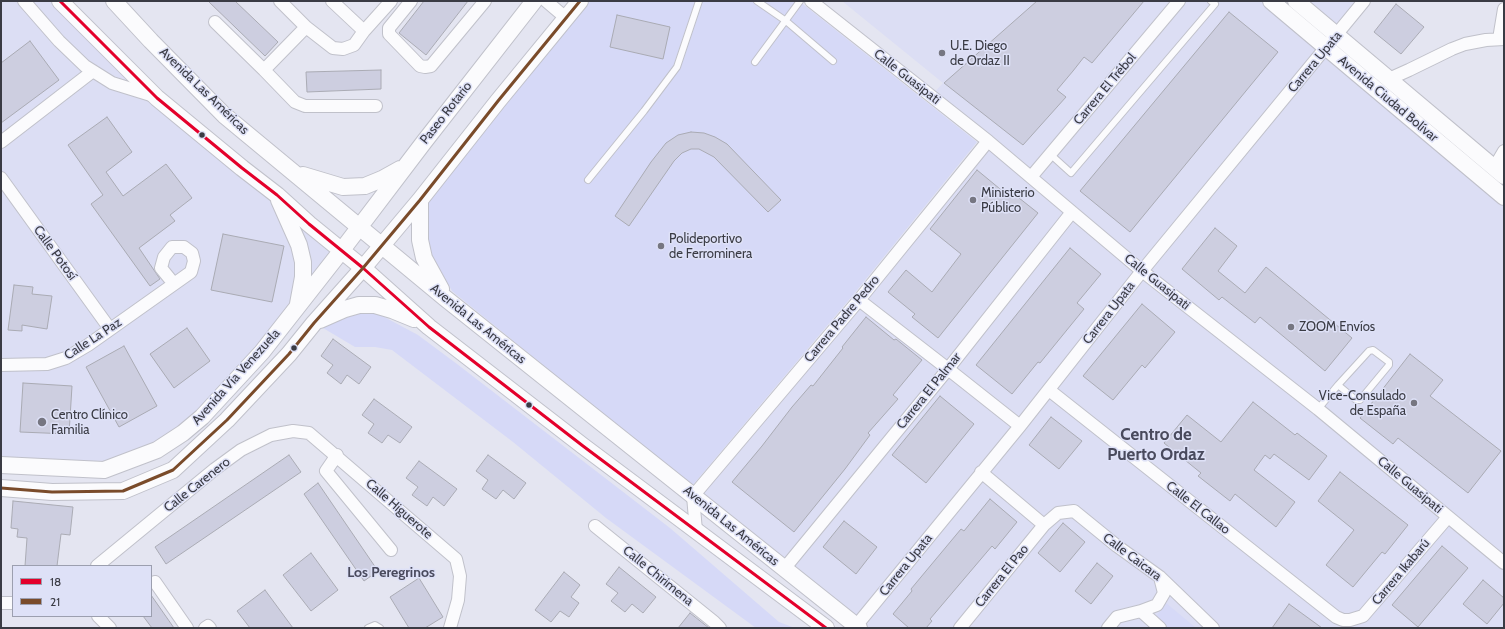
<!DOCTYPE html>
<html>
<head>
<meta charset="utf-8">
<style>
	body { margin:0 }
	#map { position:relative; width:1505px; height:629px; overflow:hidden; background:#e4e5f1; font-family:Cabin,sans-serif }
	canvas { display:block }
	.frame { position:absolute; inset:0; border:2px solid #3a3b44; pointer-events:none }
	.legend { position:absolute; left:12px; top:565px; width:140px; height:52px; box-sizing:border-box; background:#dee1f7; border:1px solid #9c9faf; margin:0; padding:5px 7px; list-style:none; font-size:12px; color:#3a3b44 }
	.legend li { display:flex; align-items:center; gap:8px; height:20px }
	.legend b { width:20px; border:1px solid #9c9faf }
</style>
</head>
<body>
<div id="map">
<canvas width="1505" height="629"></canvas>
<div class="frame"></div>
<ul class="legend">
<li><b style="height:5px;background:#e4002b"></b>18</li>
<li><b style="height:5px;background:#7a4b2a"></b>21</li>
</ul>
</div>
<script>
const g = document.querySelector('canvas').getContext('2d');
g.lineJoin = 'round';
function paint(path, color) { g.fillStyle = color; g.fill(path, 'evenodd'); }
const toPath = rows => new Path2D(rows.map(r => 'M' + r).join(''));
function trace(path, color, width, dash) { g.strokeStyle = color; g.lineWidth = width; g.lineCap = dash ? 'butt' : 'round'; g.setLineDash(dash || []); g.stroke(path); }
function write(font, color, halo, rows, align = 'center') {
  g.font = font + ' Cabin,sans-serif'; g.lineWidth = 3; g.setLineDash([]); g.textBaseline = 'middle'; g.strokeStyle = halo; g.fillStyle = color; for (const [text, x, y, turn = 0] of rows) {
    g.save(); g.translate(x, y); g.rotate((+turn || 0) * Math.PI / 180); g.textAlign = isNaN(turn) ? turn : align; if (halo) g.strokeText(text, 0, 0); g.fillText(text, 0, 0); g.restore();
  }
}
paint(toPath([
	[1,1,60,1,157,98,342,250,202,417,104,470,1,465],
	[842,1,1271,1,1504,197,1504,628,859,628,693,496,988,141,931,96,943,83],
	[1296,1,1364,1,1337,35]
]), '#dcdef4');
paint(toPath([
	[589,1,799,1,977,142,853,295,692,486,452,291,431,253,426,238,428,203],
	[373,311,418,335,457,364,670,528,779,622,795,628,756,628,606,518,513,442,392,350,375,347,355,347,323,328,340,315],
	[1166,603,1196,628,1167,628,1154,619]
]), '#d6d9f7');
const building = toPath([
	[208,1,235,1,278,42,265,56,208,1],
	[424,1,468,1,426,55,399,33,424,1],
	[1037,1,1144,1,1092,63,1084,57,1073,71,1057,90,1066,97,1023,145,944,83,1037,1],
	[1396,4,1424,27,1401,54,1374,32,1396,4],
	[1229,12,1278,52,1130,232,1080,191,1229,12],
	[617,15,670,27,663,59,610,47,617,15],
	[30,41,59,80,1,123,1,63,30,41],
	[381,70,381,89,307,92,306,72,381,70],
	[107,117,132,152,106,172,123,196,166,164,192,198,170,215,175,221,139,248,160,279,150,286,91,204,103,195,68,145,107,117],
	[691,132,704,133,715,137,727,144,781,200,768,212,714,157,699,149,691,149,682,153,674,161,629,226,615,216,651,162,666,143,678,135,691,132],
	[977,170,1011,198,1014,194,1038,213,938,338,912,317,915,314,888,292,906,270,932,292,961,254,930,229,977,170],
	[1215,228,1237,246,1218,271,1245,293,1266,267,1352,338,1325,371,1260,317,1255,323,1222,297,1219,300,1182,269,1215,228],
	[223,234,284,246,272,302,211,290,223,234],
	[1070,248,1101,274,1077,303,1084,309,1040,363,1038,362,1012,394,976,365,1070,248],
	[14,285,33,287,32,294,52,296,47,329,22,325,22,331,8,330,14,285],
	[1142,304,1175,332,1145,368,1142,365,1113,400,1083,376,1142,304],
	[866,317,894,340,896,339,922,360,893,395,898,399,868,433,870,435,845,469,794,532,732,482,762,446,792,407,811,385,813,386,843,348,842,347,866,317],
	[187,328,210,361,174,388,150,354,187,328],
	[333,339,371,367,359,384,347,375,341,384,327,373,333,365,321,356,333,339],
	[124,346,157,406,119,427,86,367,124,346],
	[1410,354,1443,380,1430,396,1501,451,1468,493,1398,438,1393,444,1360,418,1410,354],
	[23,383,72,386,69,434,20,432,23,383],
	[940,396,974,424,926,483,892,455,940,396],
	[374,399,412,427,400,443,388,435,382,443,368,433,374,424,362,415,374,399],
	[1253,402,1295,435,1297,433,1327,456,1309,480,1274,454,1270,459,1265,455,1254,470,1295,502,1276,527,1235,494,1230,501,1198,476,1201,473,1164,443,1187,415,1221,442,1253,402],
	[1051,417,1082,441,1059,469,1029,445,1051,417],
	[289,455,301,472,166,564,155,547,289,455],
	[488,455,526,483,514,499,503,490,496,499,482,489,488,480,476,471,488,455],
	[419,461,457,489,444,506,433,497,427,506,412,495,418,487,406,478,419,461],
	[1340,472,1408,525,1385,554,1382,552,1353,587,1326,565,1354,530,1318,501,1340,472],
	[318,483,378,571,364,581,304,494,318,483],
	[990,499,1017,522,995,549,992,546,930,619,932,621,926,628,909,628,893,614,912,591,911,589,961,529,964,531,990,499],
	[13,501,73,507,70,535,61,534,57,566,25,566,27,538,17,537,18,529,11,528,13,501],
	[844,521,877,547,856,574,823,547,844,521],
	[1063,523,1085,542,1060,572,1038,553,1063,523],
	[1442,546,1468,568,1418,627,1392,605,1442,546],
	[311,553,338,590,311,611,283,575,311,553],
	[1097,563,1113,576,1091,604,1075,591,1097,563],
	[619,567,656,597,643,613,632,604,625,612,611,601,618,593,606,584,619,567],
	[564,572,580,585,571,597,579,603,569,617,560,611,551,622,535,610,564,572],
	[419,578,443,617,425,628,409,628,390,597,419,578],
	[1483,580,1504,598,1504,603,1487,624,1463,604,1483,580],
	[265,590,293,628,250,628,237,611,265,590],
	[151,595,174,628,152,628,143,616,151,616,151,595],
	[1289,604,1322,628,1272,628,1289,604],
	[690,613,709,628,678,628,690,613]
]);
paint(building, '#cdcee0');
trace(building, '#aaabb4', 1);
const lane = toPath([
	[757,1,786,21,833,61],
	[755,62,800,1],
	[1050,154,1071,173,1215,4,1211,1],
	[588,180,644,111,677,67,699,1],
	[1318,409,1338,385,1369,351,1373,350,1389,362,1389,365,1360,400,1356,400,1338,385],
	[368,628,375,625,380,628]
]);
const street = toPath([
	[24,1,59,41,85,66,112,83,154,96],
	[280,1,306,27,333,48,343,49,354,45,364,31,391,1],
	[332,1,364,31],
	[411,1,389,28,389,34,420,66,425,67,431,66,485,1],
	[546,1,566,18],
	[811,1,988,141,1142,271,1318,409,1504,563],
	[215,22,264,70],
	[306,27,264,70,295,102,305,106,376,106],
	[1499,39,1504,9],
	[1389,79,1409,70,1452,49,1465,44,1486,40,1504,39],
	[1,142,93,71],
	[1494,168,1504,151],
	[1031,177,1179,1],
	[1,178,110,329],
	[859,300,948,369,1020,426],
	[1,365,47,364,66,358,88,345,191,272,194,261,192,253,184,247,172,247,164,257,161,268,174,284],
	[1049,390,1336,617,1343,620,1350,620,1363,616,1448,517],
	[337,455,326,471,391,550],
	[981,472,1044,525],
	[595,526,714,622,720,628],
	[696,531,693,496,859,300,988,141],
	[97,566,215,469,241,450,271,435,293,431,309,433,456,559,460,576,458,600,450,628],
	[784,569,948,369,1072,212],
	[155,582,187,628],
	[1,603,13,603],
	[1141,611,1157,605,1164,593,1160,577],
	[98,616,110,628],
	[856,626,1020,426,1142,271,1364,1],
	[205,628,208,626,210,628],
	[960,628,1044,525,1058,513,1074,511,1117,546,1160,577,1213,628],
	[1108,628,1117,617,1141,611,1160,628]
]);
const secondary = toPath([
	[60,1,157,98,242,168,277,195,309,224,363,268,429,327,583,446,826,628],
	[114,1,151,41,224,115,445,298,859,628],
	[1271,1,1504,197],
	[1296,1,1504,176],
	[303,175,343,187,365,186,382,179,400,169],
	[279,200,299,245,303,262,303,277,298,304],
	[420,200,420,240,424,258,441,289],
	[320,320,345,309,359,305,375,305,392,310,414,319],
	[1,465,104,470,157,450,183,433,202,417,262,352,342,250,424,142,534,1],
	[1,488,52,492,123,491,173,470,227,420,289,354,314,323,363,268,420,200,498,101,580,1]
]);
trace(lane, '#c0c1ca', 8);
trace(street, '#c0c1ca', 14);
trace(secondary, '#c0c1ca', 18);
trace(lane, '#fbfbfd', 6);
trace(street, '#fbfbfd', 12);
trace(secondary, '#fbfbfd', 16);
trace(toPath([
	[60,1,157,98,242,168,277,195,309,224,363,268,429,327,583,446,826,628]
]), '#e4002b', 3);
trace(toPath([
	[1,488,52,492,123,491,173,470,227,420,289,354,314,323,363,268,420,200,498,101,580,1]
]), '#7a4b2a', 3);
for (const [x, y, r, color] of [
	[942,53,4,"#767681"],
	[202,135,3.5,"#3a3b44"],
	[973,200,4,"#767681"],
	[661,246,4,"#767681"],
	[1291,327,4,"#767681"],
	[294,348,3.5,"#3a3b44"],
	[1414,403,4,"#767681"],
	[529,405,3.5,"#3a3b44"],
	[42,422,5,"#767681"]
]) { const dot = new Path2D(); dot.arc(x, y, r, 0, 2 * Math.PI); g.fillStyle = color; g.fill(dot); trace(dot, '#dee1f7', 1.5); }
write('13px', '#3a3b44', '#dee1f7', [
	["U.E. Diego",950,46],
	["de Ordaz II",950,61],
	["Ministerio",981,193],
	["Público",981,208],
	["Polideportivo",669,239],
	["de Ferrominera",669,254],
	["ZOOM Envíos",1299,327],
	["Vice-Consulado",1406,396,"right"],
	["de España",1406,411,"right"],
	["Centro Clínico",51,415],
	["Familia",51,430]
], 'left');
write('13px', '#3a3b44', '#dee1f7', [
	["Carrera Upata",1315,62,-50],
	["Calle Guasipati",907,77,38],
	["Carrera El Trébol",1105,89,-50],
	["Avenida Las Américas",204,91,44],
	["Avenida Ciudad Bolívar",1388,99,40],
	["Paseo Rotario",446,113,-52],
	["Calle Potosí",55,253,54],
	["Calle Guasipati",1157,282,39],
	["Carrera Upata",1109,313,-52],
	["Carrera Padre Pedro",842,319,-50],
	["Avenida Las Américas",478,324,39],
	["Calle La Paz",93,339,-33],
	["Avenida Vía Venezuela",236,377,-48],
	["Carrera El Palmar",929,391,-51],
	["Calle Carenero",197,485,-38],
	["Calle Guasipati",1410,485,40],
	["Calle El Callao",1198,508,38],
	["Calle Higuerote",399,509,41],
	["Avenida Las Américas",731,526,39],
	["Calle Caicara",1132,557,37],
	["Carrera Upata",906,565,-51],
	["Carrera Ikabarú",1401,572,-50],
	["Calle Chirimena",658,576,39],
	["Carrera El Pao",1002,576,-51]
]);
write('bold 14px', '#494a5d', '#dee1f7', [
	["Los Peregrinos",391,573]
]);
write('bold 17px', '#494a5d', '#dee1f7', [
	["Centro de",1156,435],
	["Puerto Ordaz",1156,455]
]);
</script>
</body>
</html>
